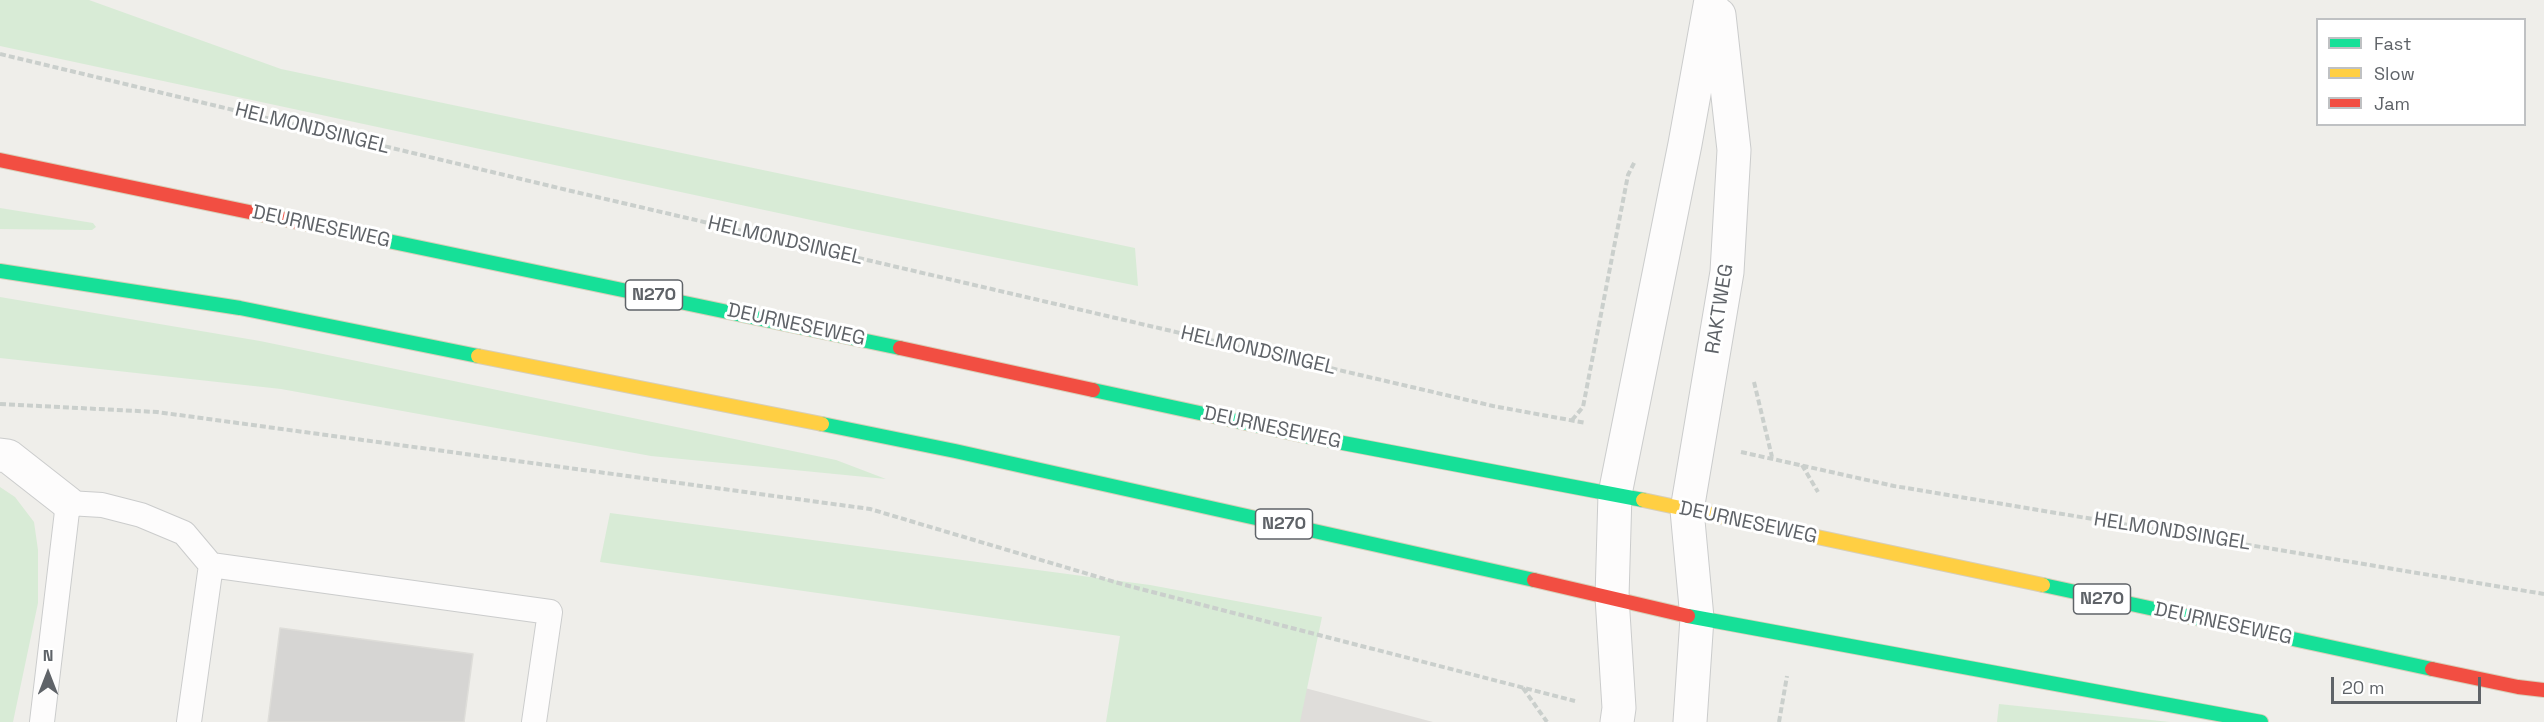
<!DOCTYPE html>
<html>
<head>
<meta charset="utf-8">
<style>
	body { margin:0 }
	#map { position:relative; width:2544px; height:722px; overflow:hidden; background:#efeeea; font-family:"Space Grotesk",sans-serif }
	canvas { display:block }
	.legend { position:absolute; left:2316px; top:18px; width:210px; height:108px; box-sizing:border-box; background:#fff; border:2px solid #bfc1c3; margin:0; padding:8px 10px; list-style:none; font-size:18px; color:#5f6368 }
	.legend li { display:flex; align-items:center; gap:12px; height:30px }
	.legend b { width:30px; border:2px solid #bfc1c3 }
	.north { position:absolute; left:18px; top:644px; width:60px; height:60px; -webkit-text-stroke:4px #fff; paint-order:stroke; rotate:0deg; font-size:16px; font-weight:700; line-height:24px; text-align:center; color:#5f6368 }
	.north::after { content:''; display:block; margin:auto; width:21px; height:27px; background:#5f6368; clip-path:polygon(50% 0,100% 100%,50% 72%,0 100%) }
	.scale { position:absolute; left:2331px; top:677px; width:150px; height:27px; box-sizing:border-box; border:3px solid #5f6368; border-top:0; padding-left:8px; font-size:18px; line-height:21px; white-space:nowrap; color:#5f6368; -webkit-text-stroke:4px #fff; paint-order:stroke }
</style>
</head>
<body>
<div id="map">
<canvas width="2544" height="722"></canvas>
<ul class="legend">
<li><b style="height:8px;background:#16e098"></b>Fast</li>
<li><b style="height:8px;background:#ffcf43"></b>Slow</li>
<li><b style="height:8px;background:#f24e42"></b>Jam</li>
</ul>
<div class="north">N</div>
<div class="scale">20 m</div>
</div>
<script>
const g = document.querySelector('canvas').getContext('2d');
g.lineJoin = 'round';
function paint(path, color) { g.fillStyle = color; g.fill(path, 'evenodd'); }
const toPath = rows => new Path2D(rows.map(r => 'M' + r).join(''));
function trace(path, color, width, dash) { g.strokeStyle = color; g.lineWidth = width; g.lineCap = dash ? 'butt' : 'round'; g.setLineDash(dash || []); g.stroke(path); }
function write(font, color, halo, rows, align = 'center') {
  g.font = font + ' "Space Grotesk",sans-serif'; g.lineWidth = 6; g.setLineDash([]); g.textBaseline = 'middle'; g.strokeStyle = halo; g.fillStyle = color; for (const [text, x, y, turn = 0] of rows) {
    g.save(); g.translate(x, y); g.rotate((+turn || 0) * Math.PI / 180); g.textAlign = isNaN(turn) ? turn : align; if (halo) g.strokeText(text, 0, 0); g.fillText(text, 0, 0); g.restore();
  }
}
paint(toPath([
	[1207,662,1433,722,1191,722]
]), '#dfddda');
paint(toPath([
	[0,0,89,0,281,69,1135,248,1138,286,853,229,0,46],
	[0,208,93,223,96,227,92,230,0,229],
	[0,297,260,341,836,460,886,479,651,456,281,389,0,358],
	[0,487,15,497,34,522,38,550,38,603,13,722,0,722],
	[610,513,1150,585,1322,617,1300,722,1106,722,1120,636,600,562],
	[1999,704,2170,722,1997,722]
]), '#d8ebd6');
const building = toPath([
	[280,628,473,654,464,722,268,722,280,628]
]);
paint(building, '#d6d5d3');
trace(building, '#deddd9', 1.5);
const lane = toPath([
	[42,722,68,503,102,505,141,515,184,533,211,565,550,612,534,722],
	[189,722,211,565]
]);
const street = toPath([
	[0,455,8,456,68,503],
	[1617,722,1619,708,1612,597,1615,494,1685,144,1711,0],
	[1690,722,1697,618,1687,510,1727,272,1734,150,1719,15]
]);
const fast = toPath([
	[302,223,900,348],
	[0,271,240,308,478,356],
	[1093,390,1306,436,1643,500],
	[822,424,955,451,1534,580],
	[2043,585,2432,669],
	[1688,616,2261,722]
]);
const slow = toPath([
	[478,356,822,424],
	[1643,500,2043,585]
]);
const jam = toPath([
	[0,160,302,223],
	[900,348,1093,390],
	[1534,580,1688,616],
	[2432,669,2518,687,2544,690]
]);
trace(lane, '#cbcccc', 26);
trace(street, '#cbcccc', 35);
trace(fast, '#d7ceb8', 16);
trace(slow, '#d7ceb8', 16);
trace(jam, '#d7ceb8', 16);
trace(toPath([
	[0,54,567,190,1493,406,1586,423],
	[1754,382,1772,457],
	[0,404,157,412,870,509,1125,585,1575,701],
	[1572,420,1583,407,1628,175,1635,161],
	[1741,452,1894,486,2544,594],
	[1802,465,1818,492],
	[1523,688,1547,722],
	[1779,722,1787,676]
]), '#cacfcc', 4, [6, 3]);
trace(lane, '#fdfcfc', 24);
trace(street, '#fdfcfc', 33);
trace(fast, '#16e098', 14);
trace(slow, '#ffcf43', 14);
trace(jam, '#f24e42', 14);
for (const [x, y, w] of [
	[654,295,57],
	[1284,524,57],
	[2102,599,57]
]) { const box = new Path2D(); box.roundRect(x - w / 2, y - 15, w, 30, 4.5); g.fillStyle = '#fff'; g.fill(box); trace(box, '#5f6368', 1.5); }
write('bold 18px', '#5f6368', null, [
	["N270",654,295],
	["N270",1284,524],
	["N270",2102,599]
]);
write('20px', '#5f6368', '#fff', [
	["HELMONDSINGEL",312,129,14],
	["DEURNESEWEG",321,227,12],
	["HELMONDSINGEL",785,241,13],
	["RAKTWEG",1720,309,-81],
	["DEURNESEWEG",796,325,12],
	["HELMONDSINGEL",1258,351,13],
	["DEURNESEWEG",1272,428,12],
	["DEURNESEWEG",1748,523,12],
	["HELMONDSINGEL",2172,532,9],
	["DEURNESEWEG",2223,624,12]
]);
</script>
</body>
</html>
